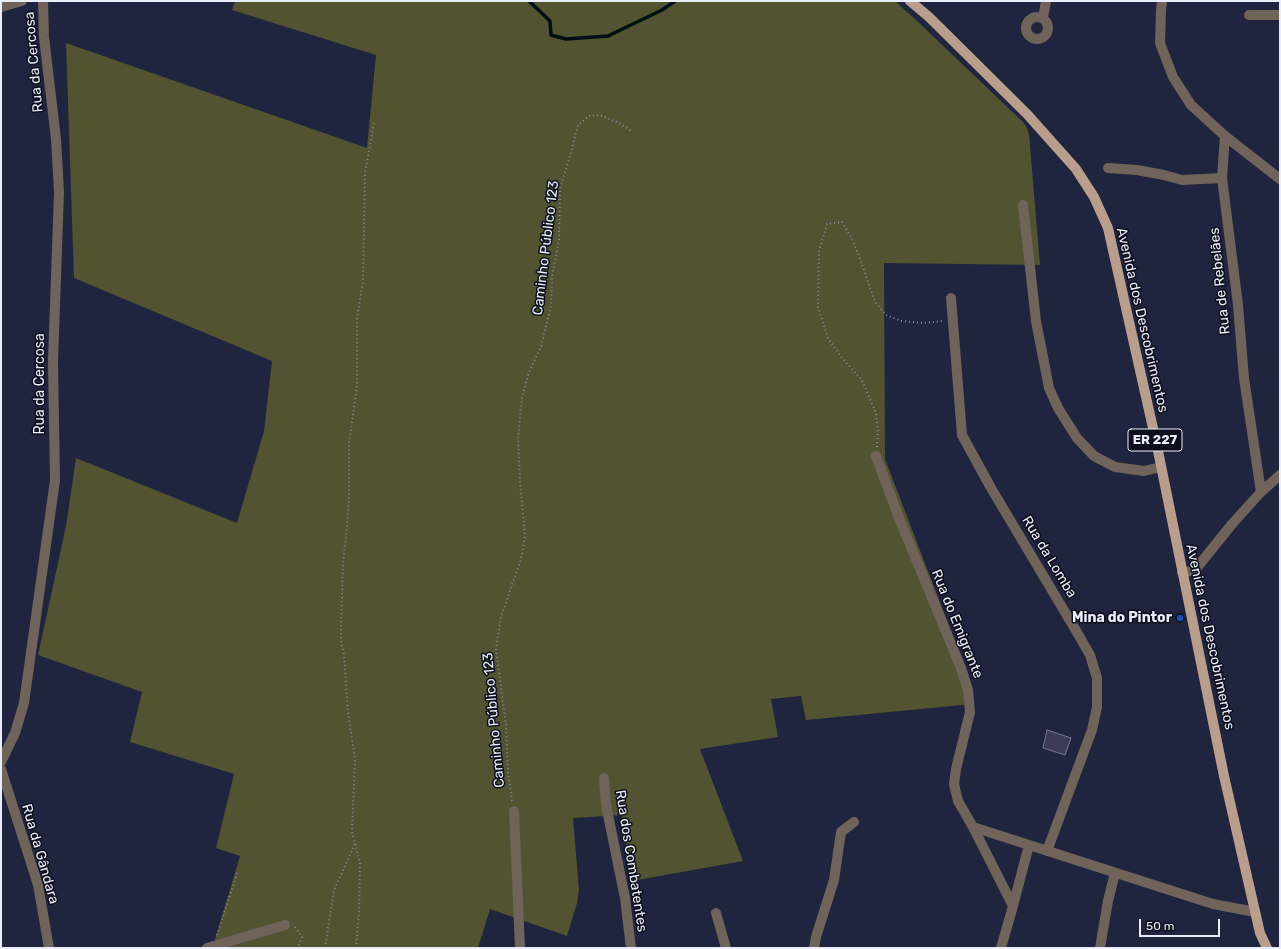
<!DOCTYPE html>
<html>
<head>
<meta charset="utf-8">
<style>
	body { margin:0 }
	#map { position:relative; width:1281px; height:949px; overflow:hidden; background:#1f253e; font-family:Rubik,sans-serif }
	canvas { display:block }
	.frame { position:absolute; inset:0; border:2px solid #eaeefc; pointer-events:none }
	.scale { position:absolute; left:1139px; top:919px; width:81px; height:18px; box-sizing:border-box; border:2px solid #eaeefc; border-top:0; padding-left:5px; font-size:12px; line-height:14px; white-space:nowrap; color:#eaeefc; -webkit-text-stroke:3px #0c0f1a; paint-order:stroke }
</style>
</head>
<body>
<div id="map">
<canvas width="1281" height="949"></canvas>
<div class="frame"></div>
<div class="scale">50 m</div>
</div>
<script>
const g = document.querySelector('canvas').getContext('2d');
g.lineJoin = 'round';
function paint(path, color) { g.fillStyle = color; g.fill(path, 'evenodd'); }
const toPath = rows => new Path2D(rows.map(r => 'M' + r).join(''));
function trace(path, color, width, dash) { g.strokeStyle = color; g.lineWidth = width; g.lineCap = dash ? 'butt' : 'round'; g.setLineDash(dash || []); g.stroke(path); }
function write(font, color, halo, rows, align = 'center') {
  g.font = font + ' Rubik,sans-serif'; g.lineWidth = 3; g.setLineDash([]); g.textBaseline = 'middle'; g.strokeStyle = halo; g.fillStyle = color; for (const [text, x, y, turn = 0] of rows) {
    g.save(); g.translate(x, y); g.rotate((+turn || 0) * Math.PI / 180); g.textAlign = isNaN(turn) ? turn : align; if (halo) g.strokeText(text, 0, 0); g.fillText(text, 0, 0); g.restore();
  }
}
paint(toPath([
	[235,1,895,1,916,20,1023,122,1027,128,1029,134,1040,265,884,263,885,459,964,665,973,704,806,720,801,696,771,699,778,737,700,749,743,861,632,881,622,815,573,818,579,890,577,903,567,936,490,909,478,948,215,948,213,946,240,856,216,848,234,774,130,742,142,692,38,655,66,526,76,458,237,523,264,431,272,361,74,278,66,43,367,148,376,55,232,10]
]), '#515331');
trace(toPath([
	[529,1,550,21,551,35,566,39,608,36,662,10,675,1]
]), '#000e16', 3.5);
const building = toPath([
	[1047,730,1071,738,1065,755,1043,748,1047,730]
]);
paint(building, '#3d3c58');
trace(building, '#757595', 1);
trace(toPath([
	[877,447,878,433,876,413,862,380,842,358,828,338,818,307,819,251,827,224,842,222,851,237,859,256,875,302,886,315,901,321,923,323,944,321],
	[512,801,508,772,506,726,496,649,501,617,521,559,525,536,520,483,518,438,522,397,529,372,541,347,551,306,552,277,559,240,560,189,572,149,578,125,589,116,600,115,619,123,631,131],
	[295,927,302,937,298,948],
	[217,935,238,871],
	[325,948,334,890,355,844],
	[356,948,359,913,360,863,352,832,355,759,348,713,344,654,341,643,341,626,343,563,347,528,349,496,349,443,357,386,357,319,363,281,365,173,374,123]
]), '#878c9f', 2, [1, 3]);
trace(toPath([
	[1162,1,1161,10,1160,43,1173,77,1191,105,1225,136],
	[1,7,22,1],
	[1249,15,1280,15],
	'1026 28a11 11 0 1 1 22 0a11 11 0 1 1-22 0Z',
	[1043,18,1046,1],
	[1108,168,1137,170,1164,175,1182,180,1222,178],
	[1023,205,1036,321,1049,388,1058,408,1077,438,1094,456,1115,467,1144,471,1161,467],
	[951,298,962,435,991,488,1078,634,1090,655,1097,678,1097,707,1092,730,1047,851],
	[876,456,899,518,961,668,968,690,970,712,956,769,954,784,958,801,973,827],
	[1261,492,1244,378,1238,305,1222,178,1225,136,1280,179],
	[1182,573,1195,570,1232,524,1261,492,1280,475],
	[1,762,15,733,24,703,55,480,53,361,59,192,56,139,44,37,43,1],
	[1,769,38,885,49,948],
	[604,778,606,805,625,898,631,948],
	[514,811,520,948],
	[1029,845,1013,906,973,827,1213,904,1255,912],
	[716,913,726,948],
	[207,948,285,925],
	[814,948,816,937,834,880,841,832,854,822],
	[1001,948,1013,906],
	[1100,948,1108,901,1115,873]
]), '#70635a', 10);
trace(toPath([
	[910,1,929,17,1027,114,1076,169,1094,197,1108,228,1157,446,1224,776,1260,933,1267,948]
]), '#b99e8c', 10);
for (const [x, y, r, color] of [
	[1180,618,4,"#1a4fb4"]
]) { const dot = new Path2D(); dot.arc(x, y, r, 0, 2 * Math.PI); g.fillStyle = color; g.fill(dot); trace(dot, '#0c0f1a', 1.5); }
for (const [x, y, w] of [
	[1155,440,54]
]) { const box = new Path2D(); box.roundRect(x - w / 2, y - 11, w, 22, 3); g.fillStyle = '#0c0f1a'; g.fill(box); trace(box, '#eaeefc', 1); }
write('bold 13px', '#eaeefc', null, [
	["ER 227",1155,440]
]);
write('14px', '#eaeefc', '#0c0f1a', [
	["Rua da Cercosa",34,62,-95],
	["Caminho Público 123",546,248,-83],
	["Rua de Rebelães",1220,281,-96],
	["Avenida dos Descobrimentos",1142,320,77],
	["Rua da Cercosa",40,384,-90],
	["Rua da Lomba",1049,557,59],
	["Rua do Emigrante",957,624,68],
	["Avenida dos Descobrimentos",1210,637,78],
	["Caminho Público 123",494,720,-95],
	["Rua da Gândara",40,854,74],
	["Rua dos Combatentes",631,861,81]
]);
write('bold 14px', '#eaeefc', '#0c0f1a', [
	["Mina do Pintor",1172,618]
], 'right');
</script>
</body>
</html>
